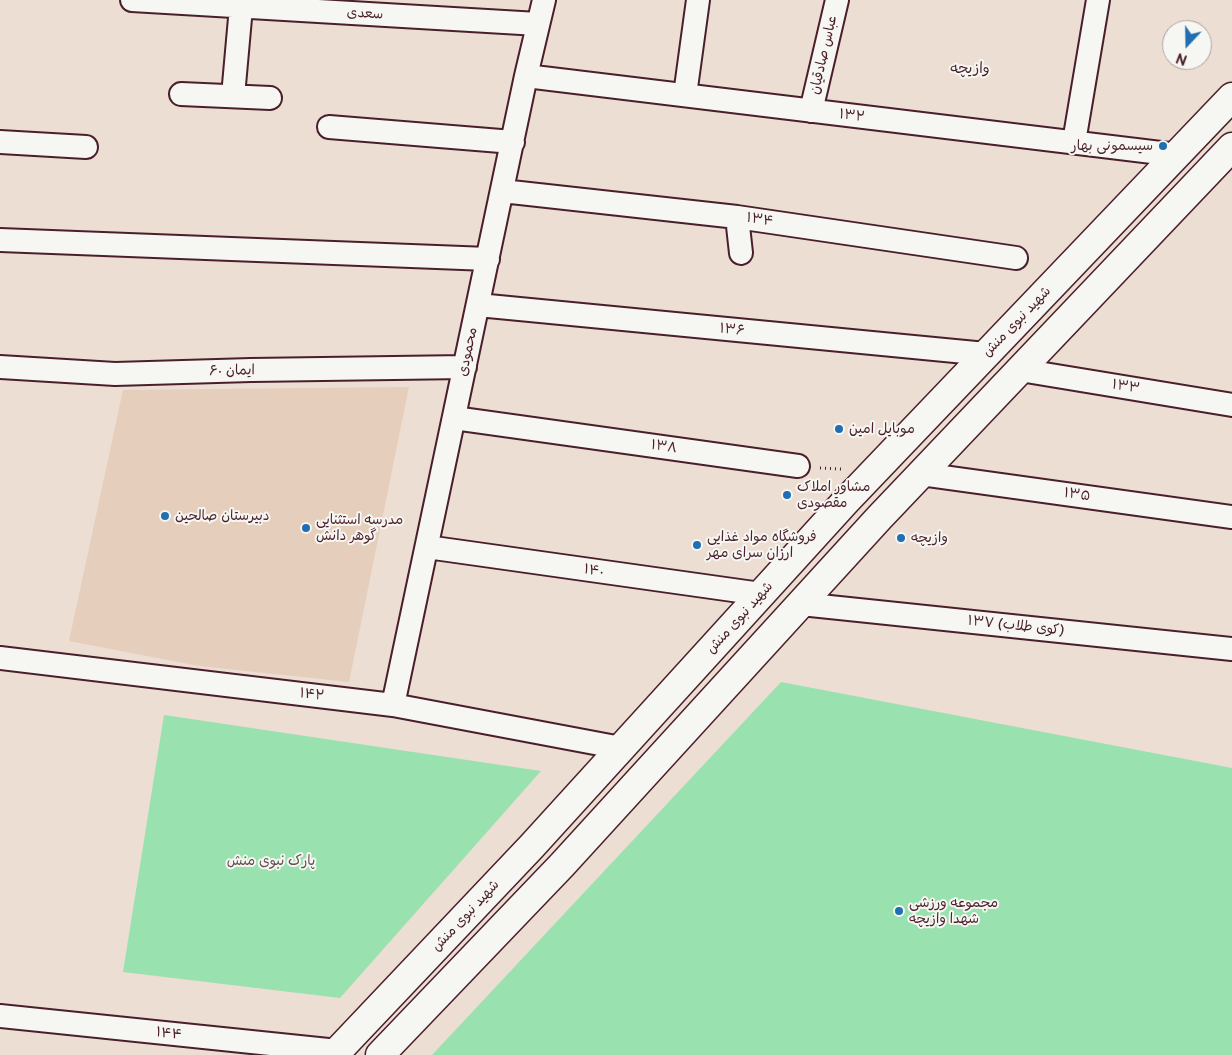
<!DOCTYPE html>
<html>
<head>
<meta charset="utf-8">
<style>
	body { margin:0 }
	#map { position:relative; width:1232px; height:1055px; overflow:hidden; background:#ecded2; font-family:"Balsamiq Sans",sans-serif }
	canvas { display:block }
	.north { position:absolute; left:1162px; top:20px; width:50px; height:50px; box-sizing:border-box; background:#f6f6f2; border:1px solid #b1a0a2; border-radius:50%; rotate:201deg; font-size:14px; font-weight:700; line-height:20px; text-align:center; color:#4a1f2b }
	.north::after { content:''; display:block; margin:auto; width:18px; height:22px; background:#1f6fb2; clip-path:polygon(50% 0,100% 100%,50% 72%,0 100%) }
</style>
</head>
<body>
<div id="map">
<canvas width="1232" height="1055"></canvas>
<div class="north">N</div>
</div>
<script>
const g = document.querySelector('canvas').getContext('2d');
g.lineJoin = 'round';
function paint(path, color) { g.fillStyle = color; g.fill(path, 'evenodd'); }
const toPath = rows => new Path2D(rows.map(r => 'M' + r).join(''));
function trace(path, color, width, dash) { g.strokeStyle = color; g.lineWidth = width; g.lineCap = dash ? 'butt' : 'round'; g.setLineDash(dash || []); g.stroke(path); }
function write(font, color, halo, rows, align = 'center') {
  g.font = font + ' "Balsamiq Sans","Playpen Sans Arabic",sans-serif'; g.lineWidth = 4; g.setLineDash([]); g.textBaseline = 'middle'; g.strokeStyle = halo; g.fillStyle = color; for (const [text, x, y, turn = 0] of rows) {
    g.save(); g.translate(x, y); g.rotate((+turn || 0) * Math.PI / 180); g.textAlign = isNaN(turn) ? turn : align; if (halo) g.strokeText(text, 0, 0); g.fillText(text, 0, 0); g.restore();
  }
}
paint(toPath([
	[409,387,349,682,199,666,69,641,123,390]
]), '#e5cebc');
paint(toPath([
	[781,682,1232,768,1232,1055,432,1055],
	[164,715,541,771,340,998,123,972]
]), '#9ae1b0');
const minor = toPath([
	[132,0,538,24],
	[526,76,1177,155],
	[181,94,270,98],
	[685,95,698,0],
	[233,96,241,7],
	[811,111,837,0],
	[329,127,513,142],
	[0,142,86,147],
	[1074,142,1098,0],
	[502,191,737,217,1016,258],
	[737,217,741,253],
	[0,240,488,259],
	[478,305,986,354],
	[0,367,115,374,251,370,465,367],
	[1020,370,1232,405],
	[454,418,798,466],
	[921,474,1232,517],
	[427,547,761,594],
	[801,604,1232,649],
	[0,658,393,705,621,748],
	[393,705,526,76,544,0],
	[0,1016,338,1051]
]);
const secondary = toPath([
	[334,1055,532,846,846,501,1232,97],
	[380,1055,562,865,879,518,1232,147]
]);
trace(minor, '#4a1f2b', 26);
trace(secondary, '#4a1f2b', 31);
trace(toPath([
	[820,468,841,469]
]), '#4a1f2b', 3, [1, 4]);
trace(minor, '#f6f6f2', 22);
trace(secondary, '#f6f6f2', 28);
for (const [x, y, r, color] of [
	[1163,146,5,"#1f6fb2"],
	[839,429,5,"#1f6fb2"],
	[787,495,5,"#1f6fb2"],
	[165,516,5,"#1f6fb2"],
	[306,528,5,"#1f6fb2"],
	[901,538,5,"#1f6fb2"],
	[697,545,5,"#1f6fb2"],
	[899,911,5,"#1f6fb2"]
]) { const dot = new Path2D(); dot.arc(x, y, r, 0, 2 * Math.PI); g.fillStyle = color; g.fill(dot); trace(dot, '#f6f6f2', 2); }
write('14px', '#4a1f2b', '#f6f6f2', [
	["سعدی",365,14,3],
	["عباس صادقیان",824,55,-77],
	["۱۳۲",852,116,7],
	["۱۳۴",760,220,8],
	["شهید نبوی منش",1017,322,-46],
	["۱۳۶",732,330,6],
	["محمودی",468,352,-78],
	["ایمان ۶۰",232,371,-1],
	["۱۳۳",1126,387,9],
	["۱۳۸",664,447,8],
	["۱۳۵",1077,495,8],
	["۱۴۰",594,571,8],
	["شهید نبوی منش",740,618,-48],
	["۱۳۷ (کوی طلاب)",1016,626,6],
	["۱۴۲",312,695,7],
	["شهید نبوی منش",466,916,-47],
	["۱۴۴",169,1034,6]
]);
write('14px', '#4a1f2b', '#f6f6f2', [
	["سیسمونی بهار",1153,146,"right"],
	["موبایل امین",849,429],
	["مشاور املاک",797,487],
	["مقصودی",797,503],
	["دبیرستان صالحین",175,516],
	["مدرسه استثنایی",316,520],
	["گوهر دانش",316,536],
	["فروشگاه مواد غذایی",707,537],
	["ارزان سرای مهر",707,553],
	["وازیچه",911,538],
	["مجموعه ورزشی",909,903],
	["شهدا وازیچه",909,919]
], 'left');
write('14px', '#5e504c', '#f6f6f2', [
	["پارک نبوی منش",271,861]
]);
write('15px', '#4a1f2b', '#f6f6f2', [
	["وازیچه",970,69]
]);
</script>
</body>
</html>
